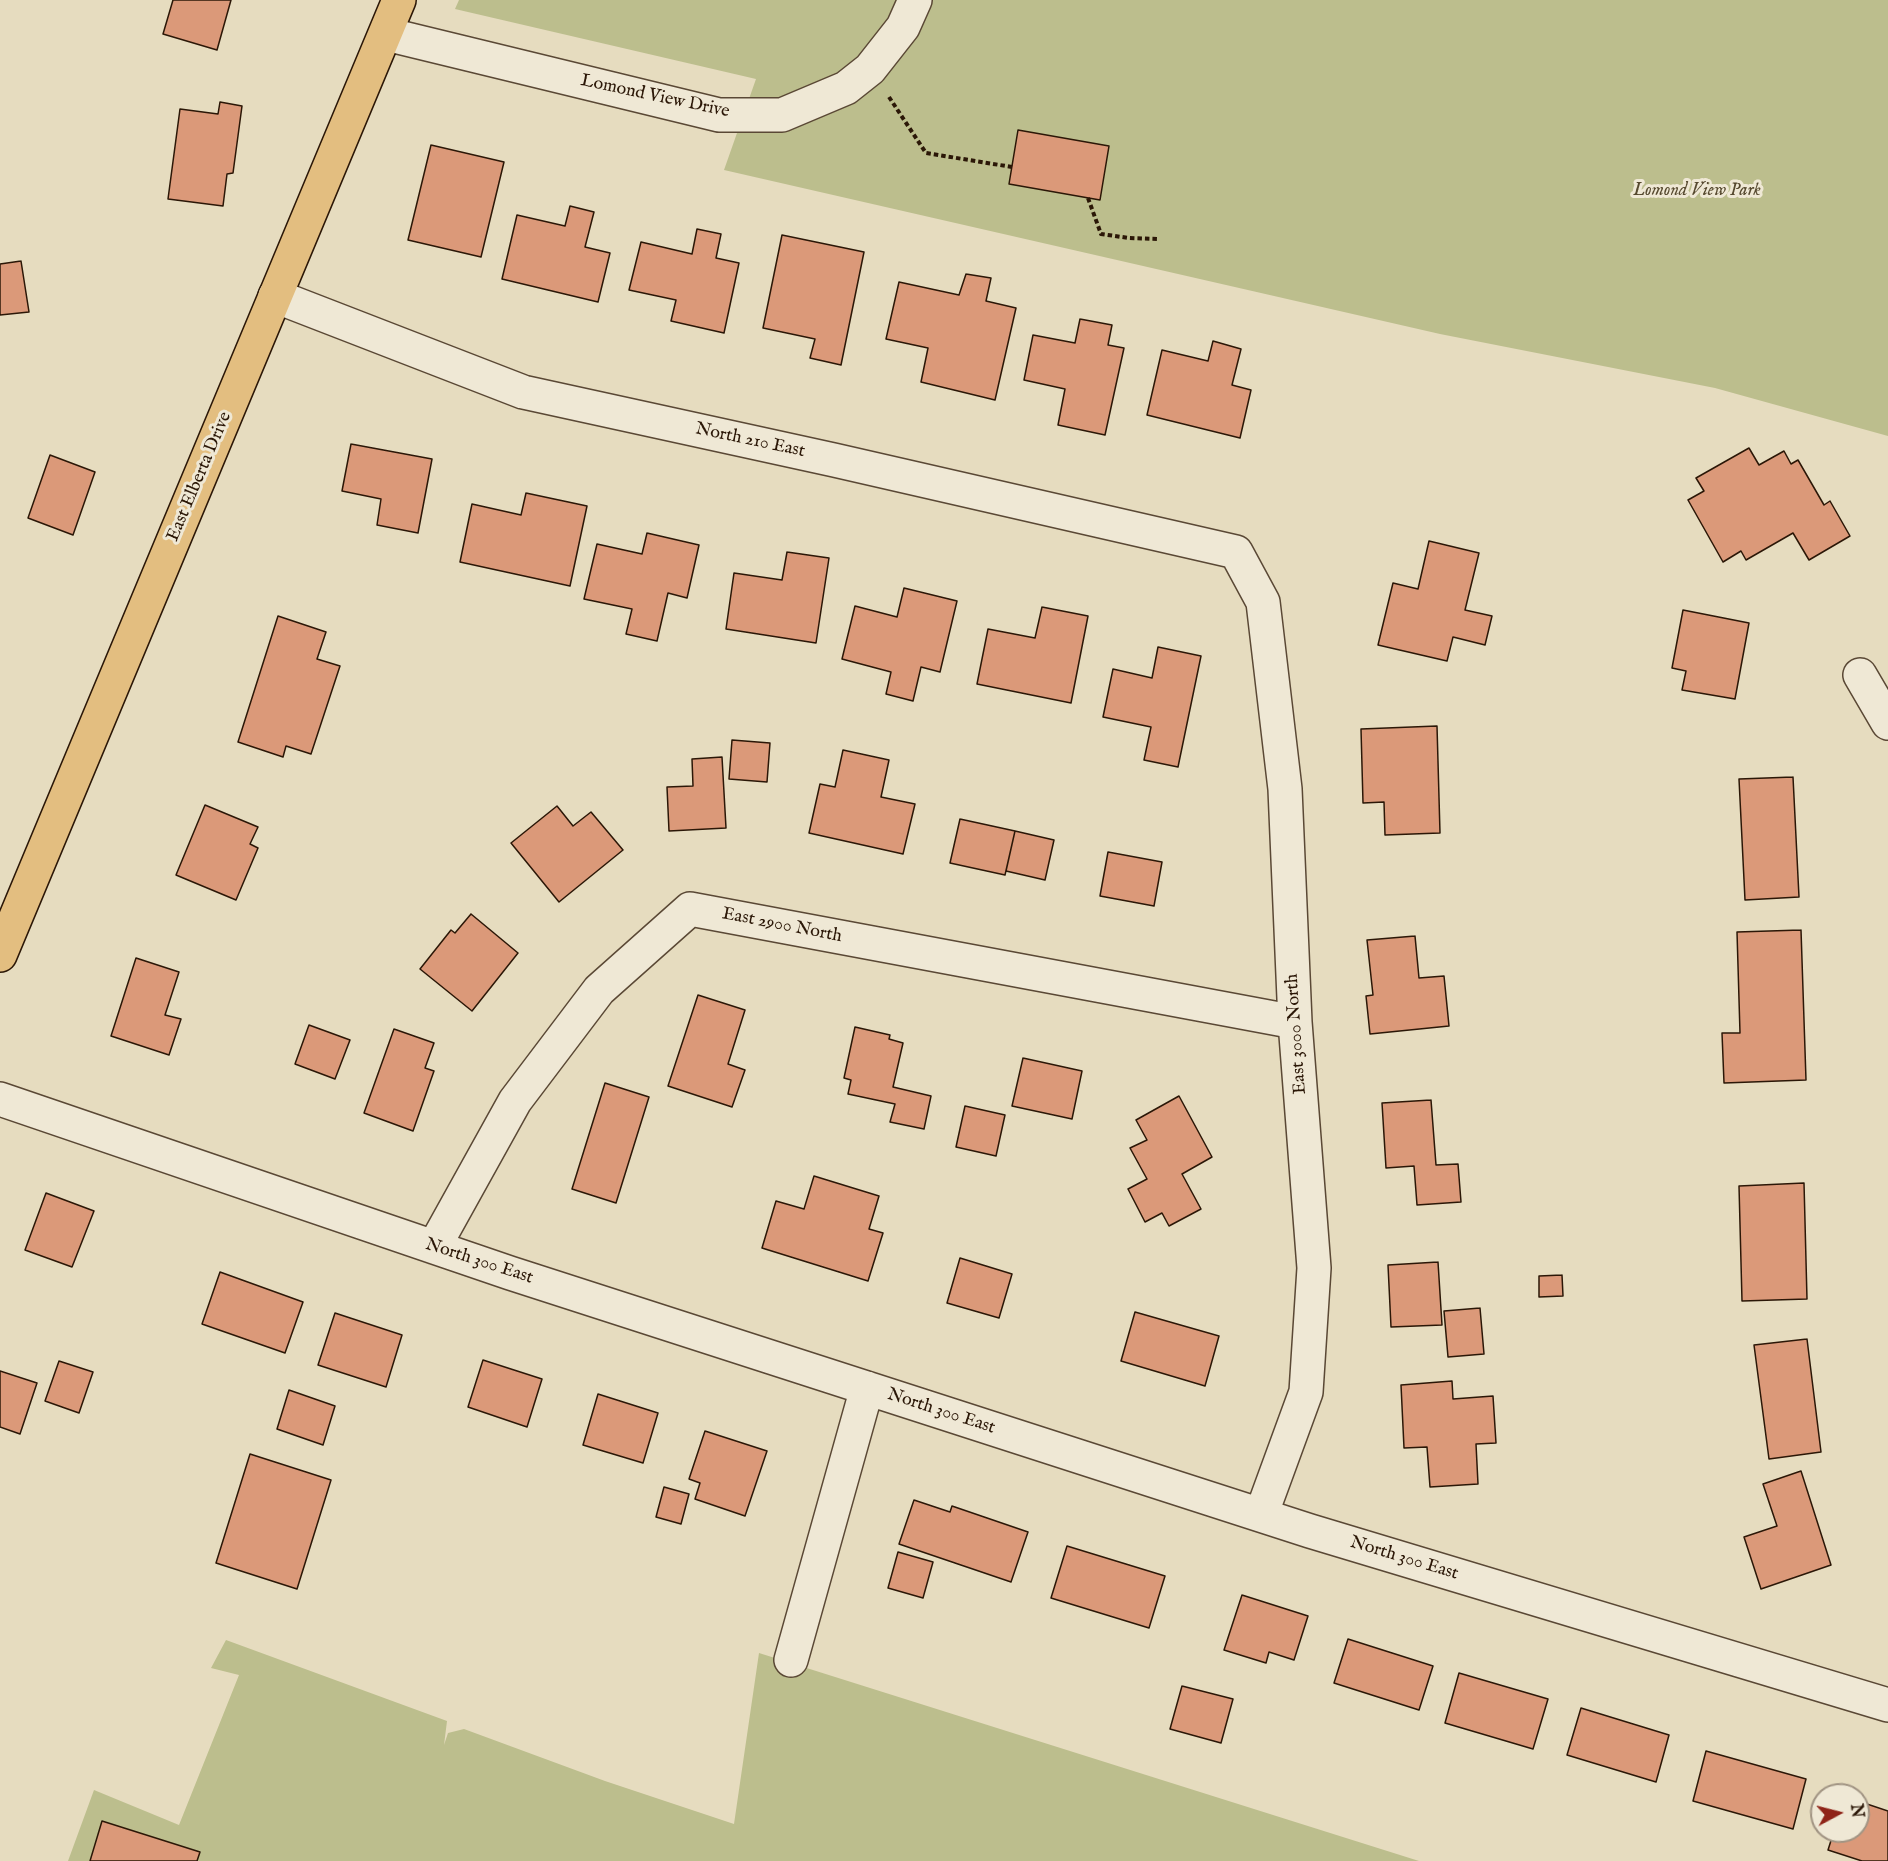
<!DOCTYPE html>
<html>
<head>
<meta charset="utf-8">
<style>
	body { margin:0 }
	#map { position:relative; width:1888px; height:1861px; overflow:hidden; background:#e6dcbf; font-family:"IM FELL English",serif }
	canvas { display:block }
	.north { position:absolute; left:1810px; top:1783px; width:60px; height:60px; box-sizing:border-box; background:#efe8d5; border:2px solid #a19483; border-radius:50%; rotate:83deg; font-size:16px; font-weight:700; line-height:24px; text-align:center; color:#2b1707 }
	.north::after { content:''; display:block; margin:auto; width:21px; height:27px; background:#8f2418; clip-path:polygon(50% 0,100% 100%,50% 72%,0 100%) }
</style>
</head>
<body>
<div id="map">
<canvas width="1888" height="1861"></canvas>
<div class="north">N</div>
</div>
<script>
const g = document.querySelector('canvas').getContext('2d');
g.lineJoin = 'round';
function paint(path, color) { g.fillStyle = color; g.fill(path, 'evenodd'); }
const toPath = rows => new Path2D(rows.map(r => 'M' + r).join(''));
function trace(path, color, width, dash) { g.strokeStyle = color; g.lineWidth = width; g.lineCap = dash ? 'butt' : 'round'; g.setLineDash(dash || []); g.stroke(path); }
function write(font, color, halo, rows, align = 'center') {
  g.font = font + ' "IM FELL English",serif'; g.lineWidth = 6; g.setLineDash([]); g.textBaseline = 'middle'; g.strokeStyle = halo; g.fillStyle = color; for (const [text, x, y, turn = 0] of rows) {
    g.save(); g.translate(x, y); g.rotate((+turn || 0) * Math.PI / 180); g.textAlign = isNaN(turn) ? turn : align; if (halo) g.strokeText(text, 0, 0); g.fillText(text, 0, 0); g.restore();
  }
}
paint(toPath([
	[459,0,1888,0,1888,436,1715,388,1440,334,724,170,756,79,455,9],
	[226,1640,447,1721,444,1745,448,1733,464,1729,605,1781,734,1824,759,1653,1419,1861,68,1861,94,1790,179,1825,239,1675,211,1668]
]), '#bcbe8d');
const building = toPath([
	[173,0,231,0,217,50,163,34,173,0],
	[220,102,242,106,233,173,227,174,223,206,168,199,180,109,218,114,220,102],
	[1018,130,1109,146,1100,200,1009,184,1018,130],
	[431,145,504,162,481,257,408,240,431,145],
	[570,206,594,212,585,247,610,253,598,302,502,279,517,215,565,226,570,206],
	[697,229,721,234,716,258,739,263,724,333,671,321,676,300,629,290,641,242,692,254,697,229],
	[782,235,864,252,841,365,810,358,815,339,763,328,782,235],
	[21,261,29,312,0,315,0,264,21,261],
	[966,274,991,278,986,301,1016,308,995,400,921,382,928,348,886,339,899,282,959,295,966,274],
	[1080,319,1112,325,1108,345,1124,348,1105,435,1058,425,1065,389,1024,380,1033,335,1075,343,1080,319],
	[1213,341,1241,349,1232,385,1251,390,1240,438,1147,415,1162,350,1208,361,1213,341],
	[351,444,432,459,418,533,377,525,381,499,342,491,351,444],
	[1749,448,1759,465,1784,451,1791,464,1798,460,1824,505,1830,501,1850,536,1809,560,1793,533,1746,560,1741,551,1723,562,1688,500,1704,491,1696,478,1749,448],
	[50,455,95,472,73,535,28,518,50,455],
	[526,493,587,506,570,586,460,562,472,504,521,515,526,493],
	[647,533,699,545,687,598,668,593,657,641,626,634,632,609,584,599,597,544,642,554,647,533],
	[1429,541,1479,553,1465,610,1492,616,1485,645,1453,637,1447,661,1378,645,1393,583,1418,589,1429,541],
	[787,552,829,558,816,643,726,629,734,573,782,580,787,552],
	[904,588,957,601,940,672,921,667,913,701,886,694,891,672,842,659,855,606,897,617,904,588],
	[1042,607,1088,616,1071,703,977,684,988,629,1035,638,1042,607],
	[1683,610,1749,623,1735,699,1682,690,1686,671,1672,668,1683,610],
	[278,616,326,632,317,659,340,666,311,754,286,746,283,757,238,742,278,616],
	[1158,647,1201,656,1178,767,1144,760,1151,727,1103,717,1113,669,1152,678,1158,647],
	[1437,726,1440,833,1385,835,1384,802,1363,803,1361,729,1437,726],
	[732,740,770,743,767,782,729,779,732,740],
	[843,750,889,760,881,797,915,804,903,854,809,833,820,784,835,787,843,750],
	[722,757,726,828,669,831,667,787,693,786,692,759,722,757],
	[1793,777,1799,897,1745,900,1739,779,1793,777],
	[205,805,258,827,250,844,258,848,236,900,176,875,205,805],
	[557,806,573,826,591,812,623,850,559,902,511,843,557,806],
	[960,819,1015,831,1005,875,950,863,960,819],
	[1015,831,1054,840,1045,880,1006,871,1015,831],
	[1108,852,1162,862,1154,906,1100,896,1108,852],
	[471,914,518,953,472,1011,420,969,451,930,455,933,471,914],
	[1801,930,1806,1080,1724,1083,1722,1033,1740,1033,1737,932,1801,930],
	[1415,936,1419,978,1444,976,1449,1026,1370,1034,1366,996,1373,995,1367,940,1415,936],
	[136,958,179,972,165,1015,181,1019,169,1055,111,1036,136,958],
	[698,995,745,1010,728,1064,745,1070,732,1107,668,1086,698,995],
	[309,1025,350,1040,335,1079,295,1064,309,1025],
	[855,1027,890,1035,889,1039,903,1043,893,1087,931,1096,924,1129,890,1122,895,1104,848,1094,851,1080,844,1078,855,1027],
	[394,1029,434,1043,425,1068,434,1071,413,1131,364,1113,394,1029],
	[1023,1058,1082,1071,1072,1119,1012,1106,1023,1058],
	[605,1083,649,1097,616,1203,572,1189,605,1083],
	[1179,1096,1212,1157,1182,1174,1201,1209,1169,1226,1162,1213,1145,1222,1128,1189,1147,1179,1130,1148,1147,1140,1136,1120,1179,1096],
	[1431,1100,1436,1165,1458,1164,1461,1202,1417,1205,1414,1166,1386,1168,1382,1103,1431,1100],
	[965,1106,1005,1115,996,1156,956,1147,965,1106],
	[814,1176,879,1196,869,1229,883,1233,868,1281,762,1248,776,1201,804,1209,814,1176],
	[1804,1183,1807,1299,1742,1301,1739,1186,1804,1183],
	[46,1193,94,1211,72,1267,25,1250,46,1193],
	[960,1258,1012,1274,999,1318,947,1303,960,1258],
	[1438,1262,1442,1325,1391,1327,1388,1265,1438,1262],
	[220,1272,303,1302,285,1353,202,1324,220,1272],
	[1562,1275,1563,1296,1539,1297,1539,1276,1562,1275],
	[1480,1308,1484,1354,1448,1357,1444,1311,1480,1308],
	[1135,1312,1219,1336,1205,1386,1121,1361,1135,1312],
	[335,1313,402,1335,386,1387,318,1365,335,1313],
	[1807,1339,1821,1452,1769,1459,1754,1345,1807,1339],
	[483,1360,542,1379,527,1427,468,1407,483,1360],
	[59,1361,93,1372,79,1413,45,1401,59,1361],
	[0,1371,37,1383,20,1434,0,1427,0,1371],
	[1452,1381,1453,1399,1493,1396,1496,1443,1476,1444,1478,1484,1430,1487,1427,1447,1404,1448,1401,1385,1452,1381],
	[289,1390,335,1406,323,1445,277,1429,289,1390],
	[598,1394,658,1413,643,1463,583,1445,598,1394],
	[705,1431,767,1451,745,1516,695,1499,700,1483,689,1479,705,1431],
	[250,1454,331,1480,297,1589,216,1563,250,1454],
	[1801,1471,1831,1565,1761,1589,1744,1537,1777,1526,1763,1484,1801,1471],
	[664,1487,689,1494,681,1524,656,1517,664,1487],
	[914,1500,950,1512,952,1506,1028,1532,1011,1582,899,1544,914,1500],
	[1067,1546,1165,1576,1149,1628,1051,1598,1067,1546],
	[898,1552,933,1562,923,1598,888,1588,898,1552],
	[1242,1595,1308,1616,1294,1660,1269,1652,1266,1663,1224,1650,1242,1595],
	[1348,1639,1433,1666,1419,1710,1334,1683,1348,1639],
	[1459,1673,1548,1699,1533,1749,1445,1723,1459,1673],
	[1182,1686,1233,1699,1221,1743,1170,1729,1182,1686],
	[1581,1708,1669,1735,1656,1782,1567,1755,1581,1708],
	[1706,1751,1806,1779,1793,1829,1693,1801,1706,1751],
	[1858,1801,1888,1811,1888,1861,1862,1861,1828,1850,1834,1831,1858,1831,1858,1801],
	[102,1821,200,1852,197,1861,90,1861,102,1821]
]);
paint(building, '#db9979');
trace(building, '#2b1707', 1.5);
const minor = toPath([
	[386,34,719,115,782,115,846,88,870,69,903,27,915,0],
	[275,296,523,392,834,460,1236,552,1263,602,1285,789,1295,1022,1314,1268,1306,1392,1261,1515],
	[1860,675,1888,723],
	[0,1099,510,1273,1310,1531,1888,1705],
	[434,1247,515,1101,599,990,690,909,1295,1022],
	[791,1660,867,1388]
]);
const major = toPath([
	[0,955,399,0]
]);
trace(minor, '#5a4835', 36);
trace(major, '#2b1707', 36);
trace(toPath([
	[889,97,926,153,1012,167],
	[1088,198,1101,234,1129,238,1157,239]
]), '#2b1707', 4, [4.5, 3]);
trace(minor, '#efe8d5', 33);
trace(major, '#e3be80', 33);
write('18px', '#2b1707', '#efe8d5', [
	["Lomond View Drive",655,97,12],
	["North 210 East",750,441,12],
	["East Elberta Drive",200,477,-67],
	["East 2900 North",782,926,11],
	["East 3000 North",1297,1034,-94],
	["North 300 East",479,1262,18],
	["North 300 East",941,1412,18],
	["North 300 East",1404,1559,17]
]);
write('italic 18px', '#56492f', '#efe8d5', [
	["Lomond View Park",1697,191]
]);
</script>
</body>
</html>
